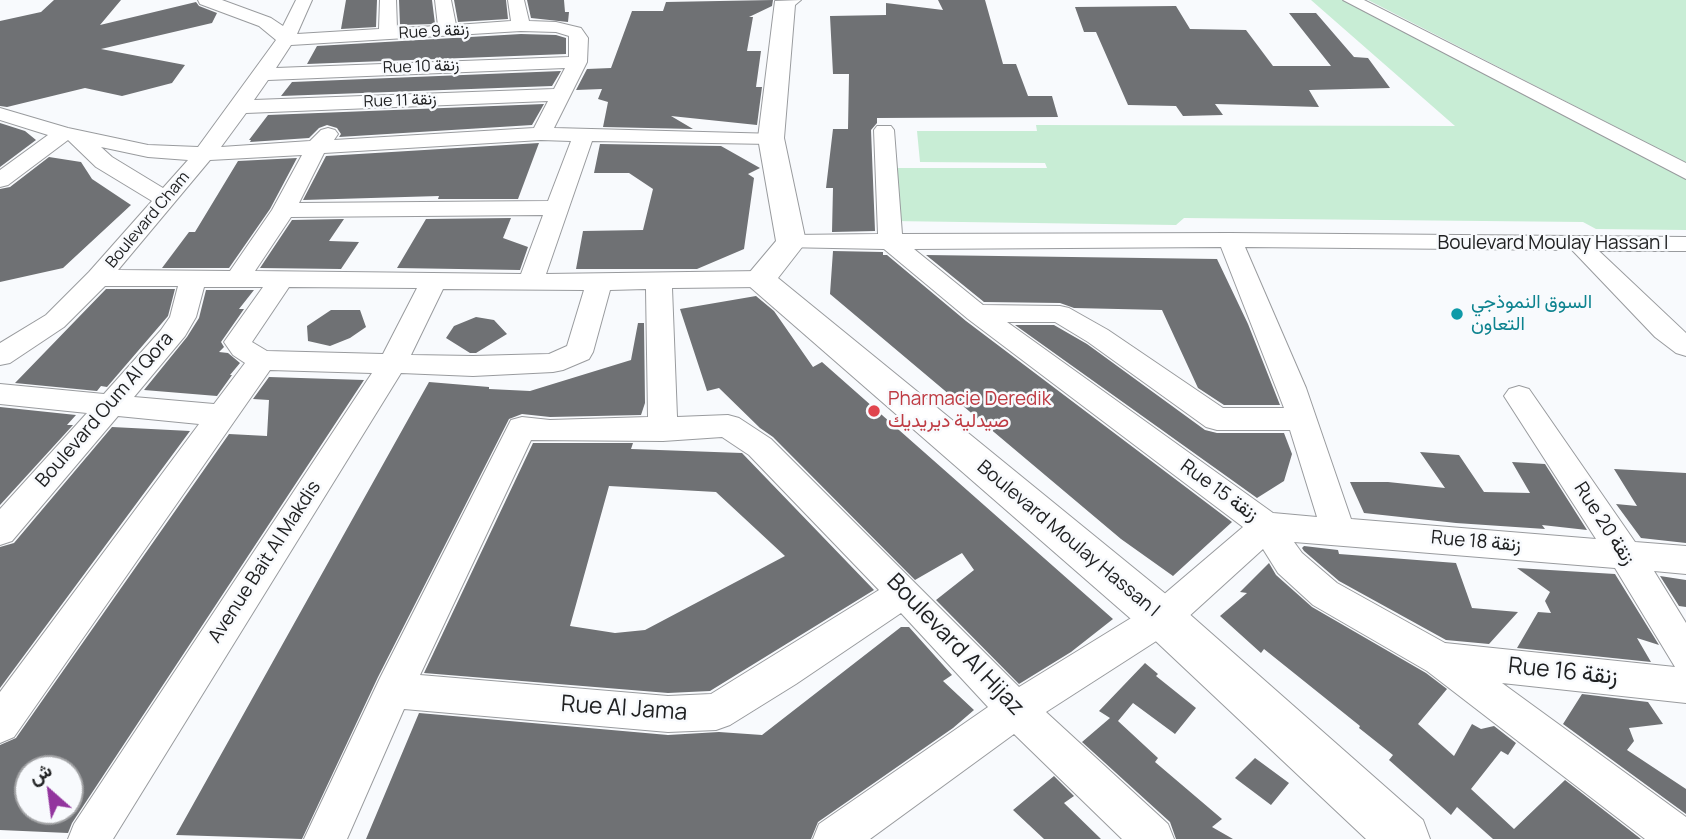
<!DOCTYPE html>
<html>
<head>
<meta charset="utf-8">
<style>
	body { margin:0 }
	#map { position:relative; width:1686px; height:839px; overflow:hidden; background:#f8fafd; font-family:Manrope,Vazirmatn,sans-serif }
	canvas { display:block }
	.north { position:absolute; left:14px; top:755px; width:70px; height:70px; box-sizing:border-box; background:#f8fafd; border:2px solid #a2a3a5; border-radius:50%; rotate:332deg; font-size:19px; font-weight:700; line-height:28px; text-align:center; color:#202122 }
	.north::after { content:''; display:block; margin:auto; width:24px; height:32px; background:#93359e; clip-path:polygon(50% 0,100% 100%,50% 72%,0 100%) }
</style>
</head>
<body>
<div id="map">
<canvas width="1686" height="839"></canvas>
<div class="north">ش</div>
</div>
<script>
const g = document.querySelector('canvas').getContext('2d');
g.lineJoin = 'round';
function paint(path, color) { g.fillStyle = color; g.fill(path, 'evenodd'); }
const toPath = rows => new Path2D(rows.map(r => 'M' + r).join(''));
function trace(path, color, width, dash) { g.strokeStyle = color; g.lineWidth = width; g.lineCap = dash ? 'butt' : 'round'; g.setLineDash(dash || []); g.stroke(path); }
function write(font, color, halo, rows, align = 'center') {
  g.font = font + ' Manrope,Vazirmatn,sans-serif'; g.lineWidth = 5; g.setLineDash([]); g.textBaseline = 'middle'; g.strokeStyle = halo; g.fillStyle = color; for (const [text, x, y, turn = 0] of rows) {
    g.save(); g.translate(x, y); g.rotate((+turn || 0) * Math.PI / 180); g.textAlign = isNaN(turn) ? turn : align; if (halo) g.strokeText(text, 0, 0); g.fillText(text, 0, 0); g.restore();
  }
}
paint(toPath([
	[1311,0,1342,0,1686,178,1686,230,1596,229,1583,222,1184,218,1176,225,891,221,891,168,1047,168,1045,163,920,162,917,131,1037,131,1036,125,1455,126],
	[1368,0,1686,0,1686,163]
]), '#c8edd5');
paint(toPath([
	[54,0,121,0,100,25,196,2,199,6,217,13,212,23,101,49,185,65,172,83,122,96,85,88,7,107,0,106,0,21,41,12],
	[346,0,377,0,376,27,341,29],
	[399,0,432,0,435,24,400,25],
	[454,0,506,0,508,19,458,22],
	[527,0,564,0,565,12,569,12,568,22,531,18],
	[773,0,772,6,749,17,753,17,747,51,761,51,756,87,762,87,757,125,671,116,693,129,603,127,608,102,598,99,602,89,576,90,587,69,611,68,632,11,663,11,666,2],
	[938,0,985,0,1003,64,1016,64,1028,96,1052,96,1058,117,877,118,877,123,871,130,875,231,832,232,833,188,826,188,833,129,848,129,849,74,833,74,830,16,886,15,886,3,943,10],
	[1176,6,1190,29,1246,30,1273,66,1331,66,1289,13,1316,13,1354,57,1368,58,1390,88,1309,90,1319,107,1215,104,1223,115,1183,116,1176,106,1128,105,1096,32,1084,32,1075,7],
	[521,34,556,35,566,38,566,54,307,64,317,46],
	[561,71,552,86,281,96,292,82],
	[544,104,532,125,339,137,341,134,337,128,327,125,319,128,309,138,250,142,251,140,249,140,268,115],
	[0,123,25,131,36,140,0,167],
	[539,143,518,199,438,199,439,196,303,200,326,156],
	[600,144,721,146,760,168,748,174,754,178,744,249,697,269,576,269,583,231,643,230,653,189,629,173,594,173],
	[49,157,81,162,92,179,131,205,63,268,0,282,0,189,10,187],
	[297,158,270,209,229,268,162,268,189,232,195,232,238,161],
	[511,218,503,238,528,247,520,270,397,268,426,219],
	[344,219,329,241,359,242,341,269,260,268,292,220],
	[833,251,883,252,883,255,887,255,966,321,1232,522,1173,576,1121,539,830,294],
	[926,255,1217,259,1248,324,1280,405,1224,405,1198,388,1162,310,1074,308,1060,303,984,302],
	[106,289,175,289,168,316,107,387,101,386,97,391,15,383],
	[206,290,254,290,239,309,244,309,221,342,224,347,219,352,228,353,240,363,230,375,232,375,217,396,144,390,187,337,199,318],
	[756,296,774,311,813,367,822,362,1113,619,1071,652,1019,684,936,600,974,570,962,553,915,580,773,437,760,428,719,388,707,391,680,309],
	[331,310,360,310,366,327,350,338,330,346,308,341,307,326],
	[476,317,494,320,507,334,476,353,470,353,446,338,454,326],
	[638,323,644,323,645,403,641,415,550,417,522,414,509,419,378,677,302,839,176,835,429,382,489,387,489,389,530,391,631,360],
	[1015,325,1054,325,1087,344,1205,430,1217,433,1284,433,1292,454,1284,481,1257,498],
	[269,377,364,380,72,823,68,833,0,830,0,745,16,738,229,434,267,436,269,400,253,399],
	[28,769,70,769,70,811,28,811],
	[0,407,76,415,67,425,73,425,0,505],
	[112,427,190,431,0,688,0,547,14,543],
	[533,443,633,443,631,449,742,453,874,590,710,691,668,693,424,673],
	[609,486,716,492,785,556,645,630,615,633,570,626],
	[1420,452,1459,455,1484,492,1530,493,1512,462,1545,464,1587,530,1542,525,1545,529,1456,523,1364,513,1350,482,1388,482,1445,488],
	[1614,469,1686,473,1686,543,1641,538,1616,504,1637,506],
	[1304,546,1338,550,1339,554,1456,563,1472,608,1518,612,1489,644,1446,640,1339,581,1304,551,1302,548],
	[1269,563,1276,575,1312,607,1426,673,1447,689,1418,724,1454,756,1472,724,1481,729,1494,726,1516,743,1508,755,1501,751,1471,789,1514,829,1565,780,1641,839,1493,839,1457,807,1451,815,1389,760,1393,755,1359,728,1360,726,1264,649,1261,653,1220,616,1247,593,1240,592],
	[1517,568,1615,574,1659,645,1637,638,1651,662,1517,648,1538,612,1551,613,1545,601,1550,592],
	[1660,576,1686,580,1686,607,1679,606],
	[901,627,909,627,952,675,943,681,974,710,953,728,818,822,811,839,366,839,419,713,668,735,719,732,762,735],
	[1145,663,1158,674,1156,676,1196,708,1175,734,1133,703,1118,721,1158,758,1155,762,1222,819,1212,827,1233,839,1176,839,1170,822,1082,742,1110,718,1099,711],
	[1582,694,1648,702,1663,724,1629,728,1634,741,1627,750,1686,789,1686,814,1563,724],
	[1255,758,1289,783,1271,805,1235,778],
	[1054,776,1074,796,1064,803,1101,839,1044,839,1013,810]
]), '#6f7174');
const minor = toPath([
	[198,0,222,0,271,18,283,26,296,0,312,0,297,34,379,29,380,0,396,0,397,28,438,26,435,0,451,0,456,25,511,21,508,0,524,0,529,21,556,22,581,28,588,38,587,62,554,128,778,134,782,138,778,142,771,144,592,141,546,274,760,271,769,273,773,279,769,285,760,287,672,288,677,417,728,415,739,418,771,439,1019,687,1149,607,1243,527,968,319,884,249,782,247,779,242,782,237,791,235,878,234,874,130,877,126,891,126,894,130,902,234,1230,233,1686,237,1686,251,1599,251,1686,333,1686,356,1676,353,1655,337,1572,250,1245,247,1306,388,1351,519,1596,539,1504,396,1509,389,1519,386,1529,389,1635,542,1686,546,1686,574,1654,571,1686,623,1686,703,1502,683,1686,817,1686,839,1645,839,1427,671,1313,605,1278,573,1263,549,1175,629,1046,712,1168,824,1174,839,1122,839,1014,734,870,839,813,839,819,824,988,707,901,613,796,684,730,725,716,730,668,732,404,709,347,839,304,839,380,678,511,420,522,417,550,420,648,417,646,289,610,290,593,352,589,359,563,370,553,372,473,376,401,373,113,839,68,839,74,824,372,373,270,370,14,737,0,743,0,692,199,424,118,416,12,541,0,545,0,509,87,413,0,404,0,384,104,394,161,330,170,317,178,286,105,286,64,327,10,363,0,365,0,343,46,315,89,272,152,201,96,167,68,140,8,185,0,187,0,170,48,135,0,120,0,108,68,128,148,145,198,147,276,40,259,26,200,4,198,0],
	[521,31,556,32,569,36,569,57,276,68,291,45,521,31],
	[565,68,554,89,254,100,268,80,565,68],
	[548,101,534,128,334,140,338,134,335,130,328,128,321,130,310,141,221,147,246,113,548,101],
	[541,140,571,141,548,201,299,203,324,153,541,140],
	[101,147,148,157,188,160,163,188,112,157,101,147],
	[302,155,272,210,230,271,118,270,210,160,302,155],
	[543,215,521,274,255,271,291,217,543,215],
	[1221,247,1284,408,1223,408,1108,330,1069,308,1060,306,983,305,914,249,1221,247],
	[204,287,263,287,224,342,233,355,245,363,214,404,134,397,185,336,196,317,204,287],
	[289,287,417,288,383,354,267,351,252,342,289,287],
	[443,289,584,290,567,346,549,354,473,356,411,355,443,289],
	[1007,322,1055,322,1088,342,1206,427,1217,430,1290,430,1317,517,1273,513,1007,322],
	[722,437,749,455,879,590,711,694,668,696,420,675,531,440,663,441,722,437],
	[1294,542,1615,568,1675,667,1445,643,1337,583,1302,553,1294,542],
	[1343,0,1364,0,1686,163,1686,179,1343,0]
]);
const tertiary = toPath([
	[801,0,795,5,784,138,806,242,778,278,1178,604,1423,820,1430,839,1366,839,1146,632,749,286,744,279,776,241,758,138,775,1,801,0]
]);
trace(minor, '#999b9e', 2);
trace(tertiary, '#999b9e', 2);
paint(minor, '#fff');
paint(tertiary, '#fff');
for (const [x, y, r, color] of [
	[1457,314,7,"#0f9aa8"],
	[874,411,7,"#e0444e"]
]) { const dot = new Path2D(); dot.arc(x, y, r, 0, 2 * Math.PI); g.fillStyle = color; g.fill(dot); trace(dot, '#f8fafd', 2.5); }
write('16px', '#202122', '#f8fafd', [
	["Rue 9 زنقة",434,32,-3],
	["Rue 10 زنقة",421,67,-2],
	["Rue 11 زنقة",400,101,-2],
	["Boulevard Cham",148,220,-50]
]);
write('19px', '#202122', '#f8fafd', [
	["Boulevard Moulay Hassan I",1553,244],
	["Boulevard Oum Al Qora",105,410,-49],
	["Rue 15 زنقة",1219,491,36],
	["Rue 20 زنقة",1604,524,57],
	["Boulevard Moulay Hassan I",1068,539,40],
	["Rue 18 زنقة",1476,542,5],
	["Avenue Bait Al Makdis",265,562,-57]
]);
write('19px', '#0d838f', '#f8fafd', [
	["السوق النموذجي",1471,303],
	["التعاون",1471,325]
], 'left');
write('19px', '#be3a42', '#f8fafd', [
	["Pharmacie Deredik",888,400],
	["صيدلية ديريديك",888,422]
], 'left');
write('23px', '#202122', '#f8fafd', [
	["Boulevard Al Hijaz",955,645,46],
	["Rue 16 زنقة",1563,672,6],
	["Rue Al Jama",624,709,4]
]);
</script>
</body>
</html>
